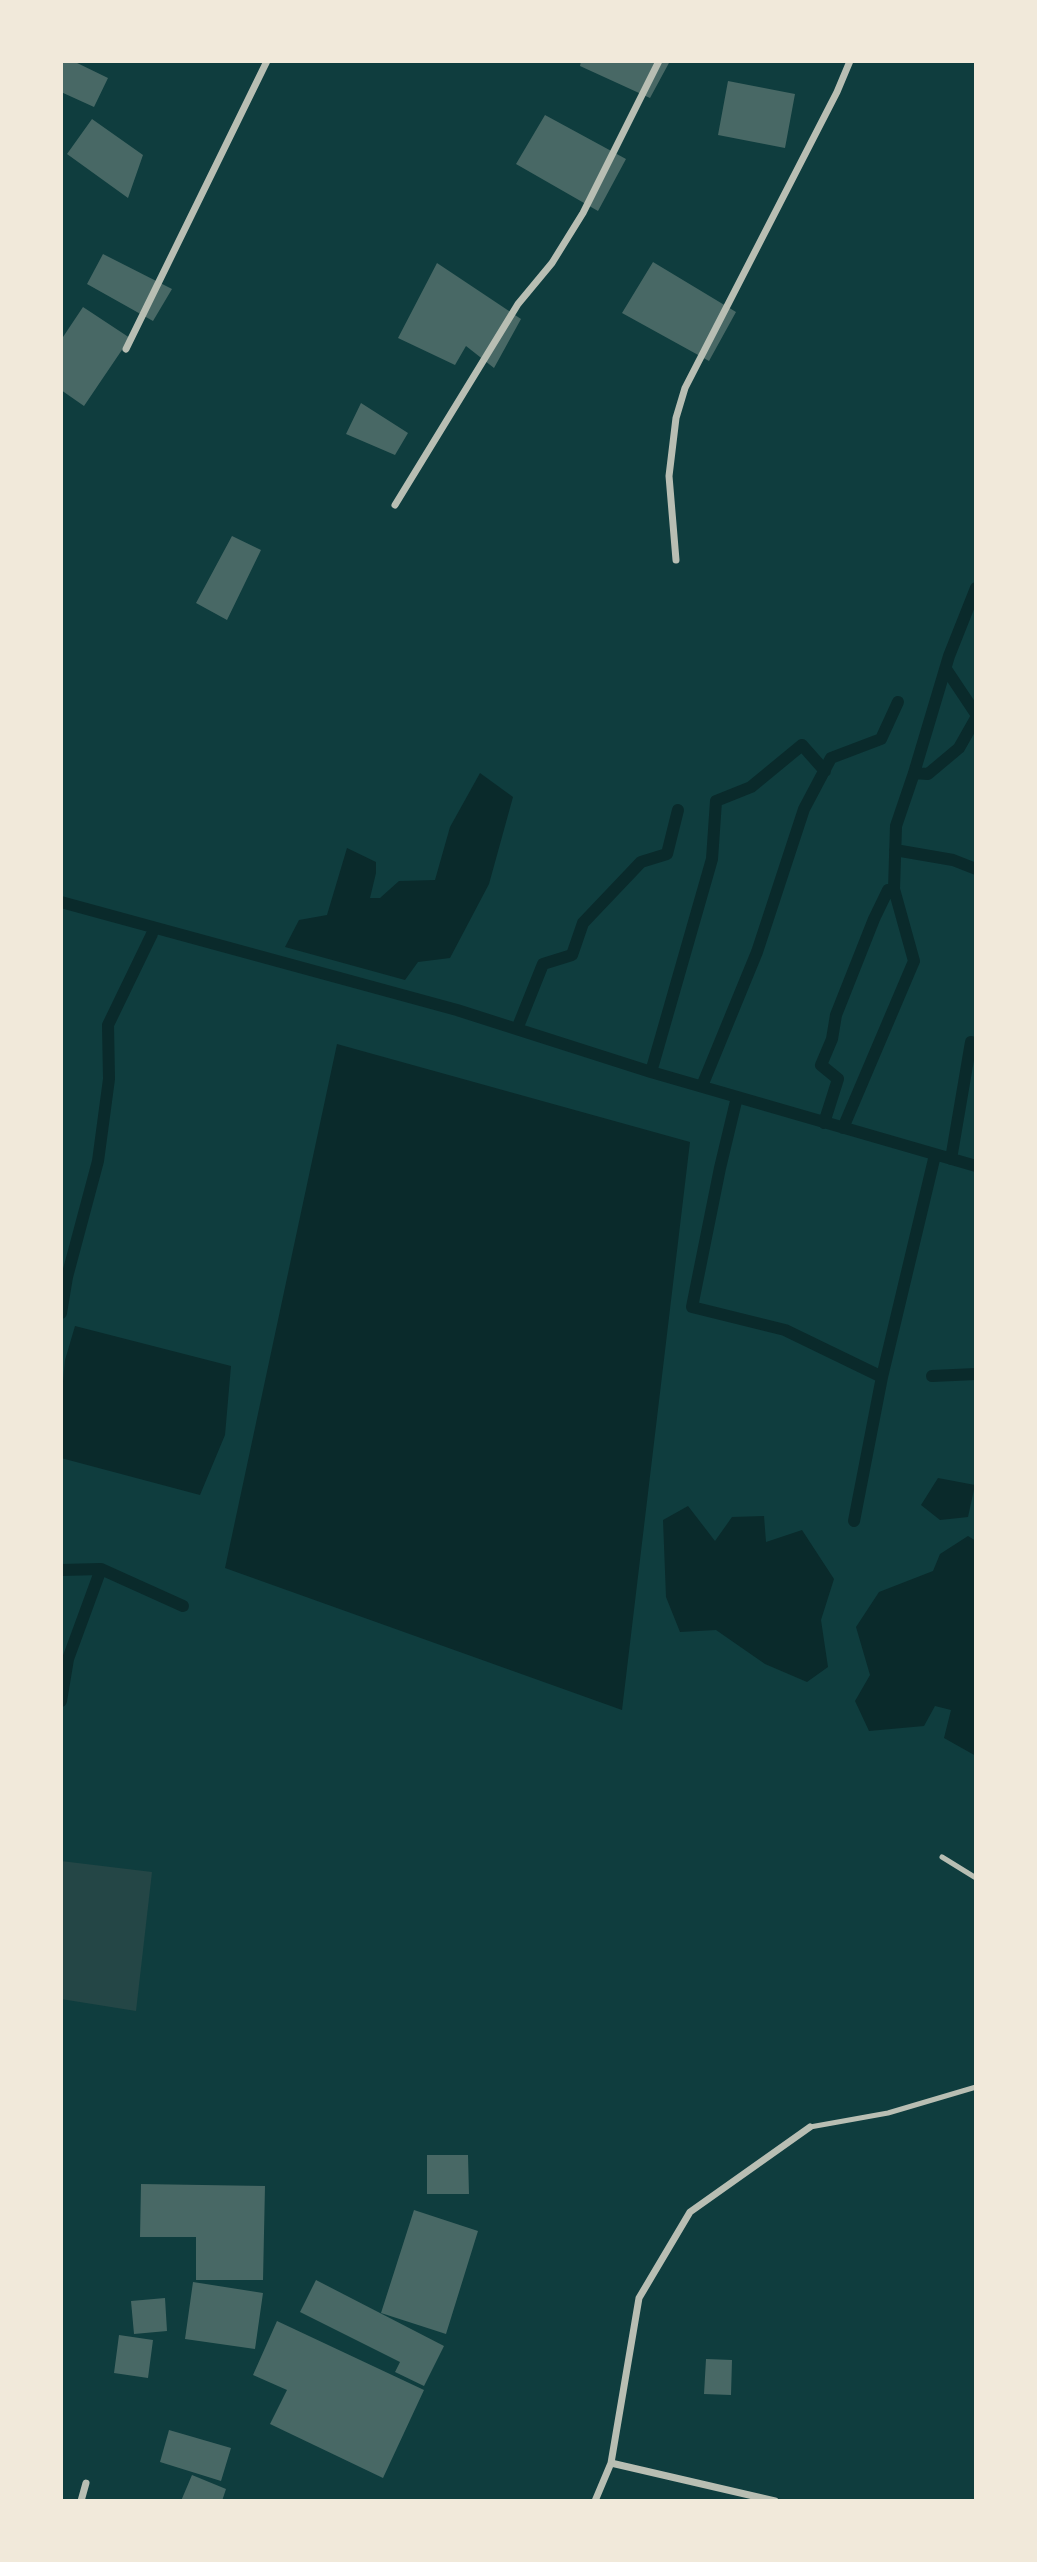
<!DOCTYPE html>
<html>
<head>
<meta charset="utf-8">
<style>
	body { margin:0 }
	#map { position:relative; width:1037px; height:2562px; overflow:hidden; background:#0f3d3e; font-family:"PT Serif",serif }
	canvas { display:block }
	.frame { position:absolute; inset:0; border:63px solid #f1e9da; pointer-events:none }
</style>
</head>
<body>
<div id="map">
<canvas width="1037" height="2562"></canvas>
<div class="frame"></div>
</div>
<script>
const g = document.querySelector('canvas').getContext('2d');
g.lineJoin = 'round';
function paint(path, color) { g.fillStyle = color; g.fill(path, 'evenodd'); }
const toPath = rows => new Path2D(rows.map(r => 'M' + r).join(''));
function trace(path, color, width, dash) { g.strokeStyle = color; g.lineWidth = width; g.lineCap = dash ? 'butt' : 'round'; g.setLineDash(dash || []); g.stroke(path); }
paint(toPath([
	[61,1861,152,1872,136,2011,61,1999]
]), '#244646');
paint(toPath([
	[480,773,513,797,489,884,450,958,418,962,405,980,285,947,299,920,327,915,347,848,376,862,376,873,370,898,380,898,399,881,435,880,450,827],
	[337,1044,690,1142,622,1710,225,1568],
	[75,1326,231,1366,225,1435,200,1495,61,1458,61,1403,65,1360],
	[938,1478,975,1485,968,1517,940,1520,921,1505],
	[688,1506,715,1541,732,1517,764,1516,766,1542,802,1530,834,1579,821,1620,828,1667,807,1682,765,1664,716,1630,680,1632,666,1597,663,1520],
	[968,1536,976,1541,976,1756,944,1738,951,1710,935,1706,924,1726,869,1731,855,1701,870,1675,856,1627,879,1592,933,1571,940,1554]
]), '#0a2a2b');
trace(toPath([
	[946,669,976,714],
	[914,773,928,774,959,748,976,718],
	[895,850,953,860,976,869],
	[61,902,457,1010,651,1072,976,1166],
	[517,1029,543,964,572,955,583,923,641,862,667,854,678,810],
	[651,1072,712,859,716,801,751,787,802,745,825,771],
	[702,1086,757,952,804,809,831,758,881,739,898,702],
	[737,1097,720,1168,692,1307,785,1330,882,1377],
	[824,1123,838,1079,821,1065,832,1039,836,1015,874,919,888,890],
	[843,1128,914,961,894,889,896,826,914,773,949,656,976,588],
	[951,1159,971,1042],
	[61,1313,67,1277,98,1161,109,1079,108,1025,152,934],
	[932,1376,976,1374],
	[854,1521,882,1377,935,1155],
	[61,1570,101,1569,183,1606],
	[61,1701,68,1659,101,1569]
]), '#0a2a2b', 12);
paint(toPath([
	[64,61,73,61,108,78,94,107,61,92,61,67],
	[581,61,670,61,650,98,580,66],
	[728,81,795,94,785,148,718,135],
	[545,115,626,159,598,211,516,164],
	[92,119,143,155,128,198,67,154],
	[103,254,172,289,153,321,87,284],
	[653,262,736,312,709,361,622,313],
	[437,263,521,319,494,368,466,346,455,365,398,338],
	[83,307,130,338,84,406,61,390,61,340],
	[361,403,408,433,395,455,346,434],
	[232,536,261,550,227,620,196,603],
	[427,2155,468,2155,469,2194,427,2194],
	[141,2184,265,2186,263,2280,196,2280,196,2237,140,2237],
	[414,2210,478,2231,446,2334,381,2313],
	[316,2280,444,2346,424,2386,395,2372,400,2362,300,2312],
	[193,2282,263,2293,255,2349,185,2339],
	[165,2298,167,2331,134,2334,131,2301],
	[277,2321,424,2390,383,2478,270,2424,287,2390,253,2375],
	[119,2335,153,2340,148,2378,114,2373],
	[706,2359,732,2360,731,2395,704,2394],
	[169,2430,231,2448,221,2481,160,2462],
	[192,2475,226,2489,222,2501,181,2501]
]), '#486865');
trace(toPath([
	[942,1857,976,1878],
	[810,2127,888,2113,976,2087]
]), '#b8beb3', 5);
trace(toPath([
	[126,349,267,61],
	[395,505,518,304,552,263,583,213,659,61],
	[676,560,669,476,676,418,685,388,837,92,850,61],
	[611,2463,775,2501],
	[81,2501,86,2483],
	[595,2501,611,2463,639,2298,690,2212,810,2127]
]), '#b8beb3', 7);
</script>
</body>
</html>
